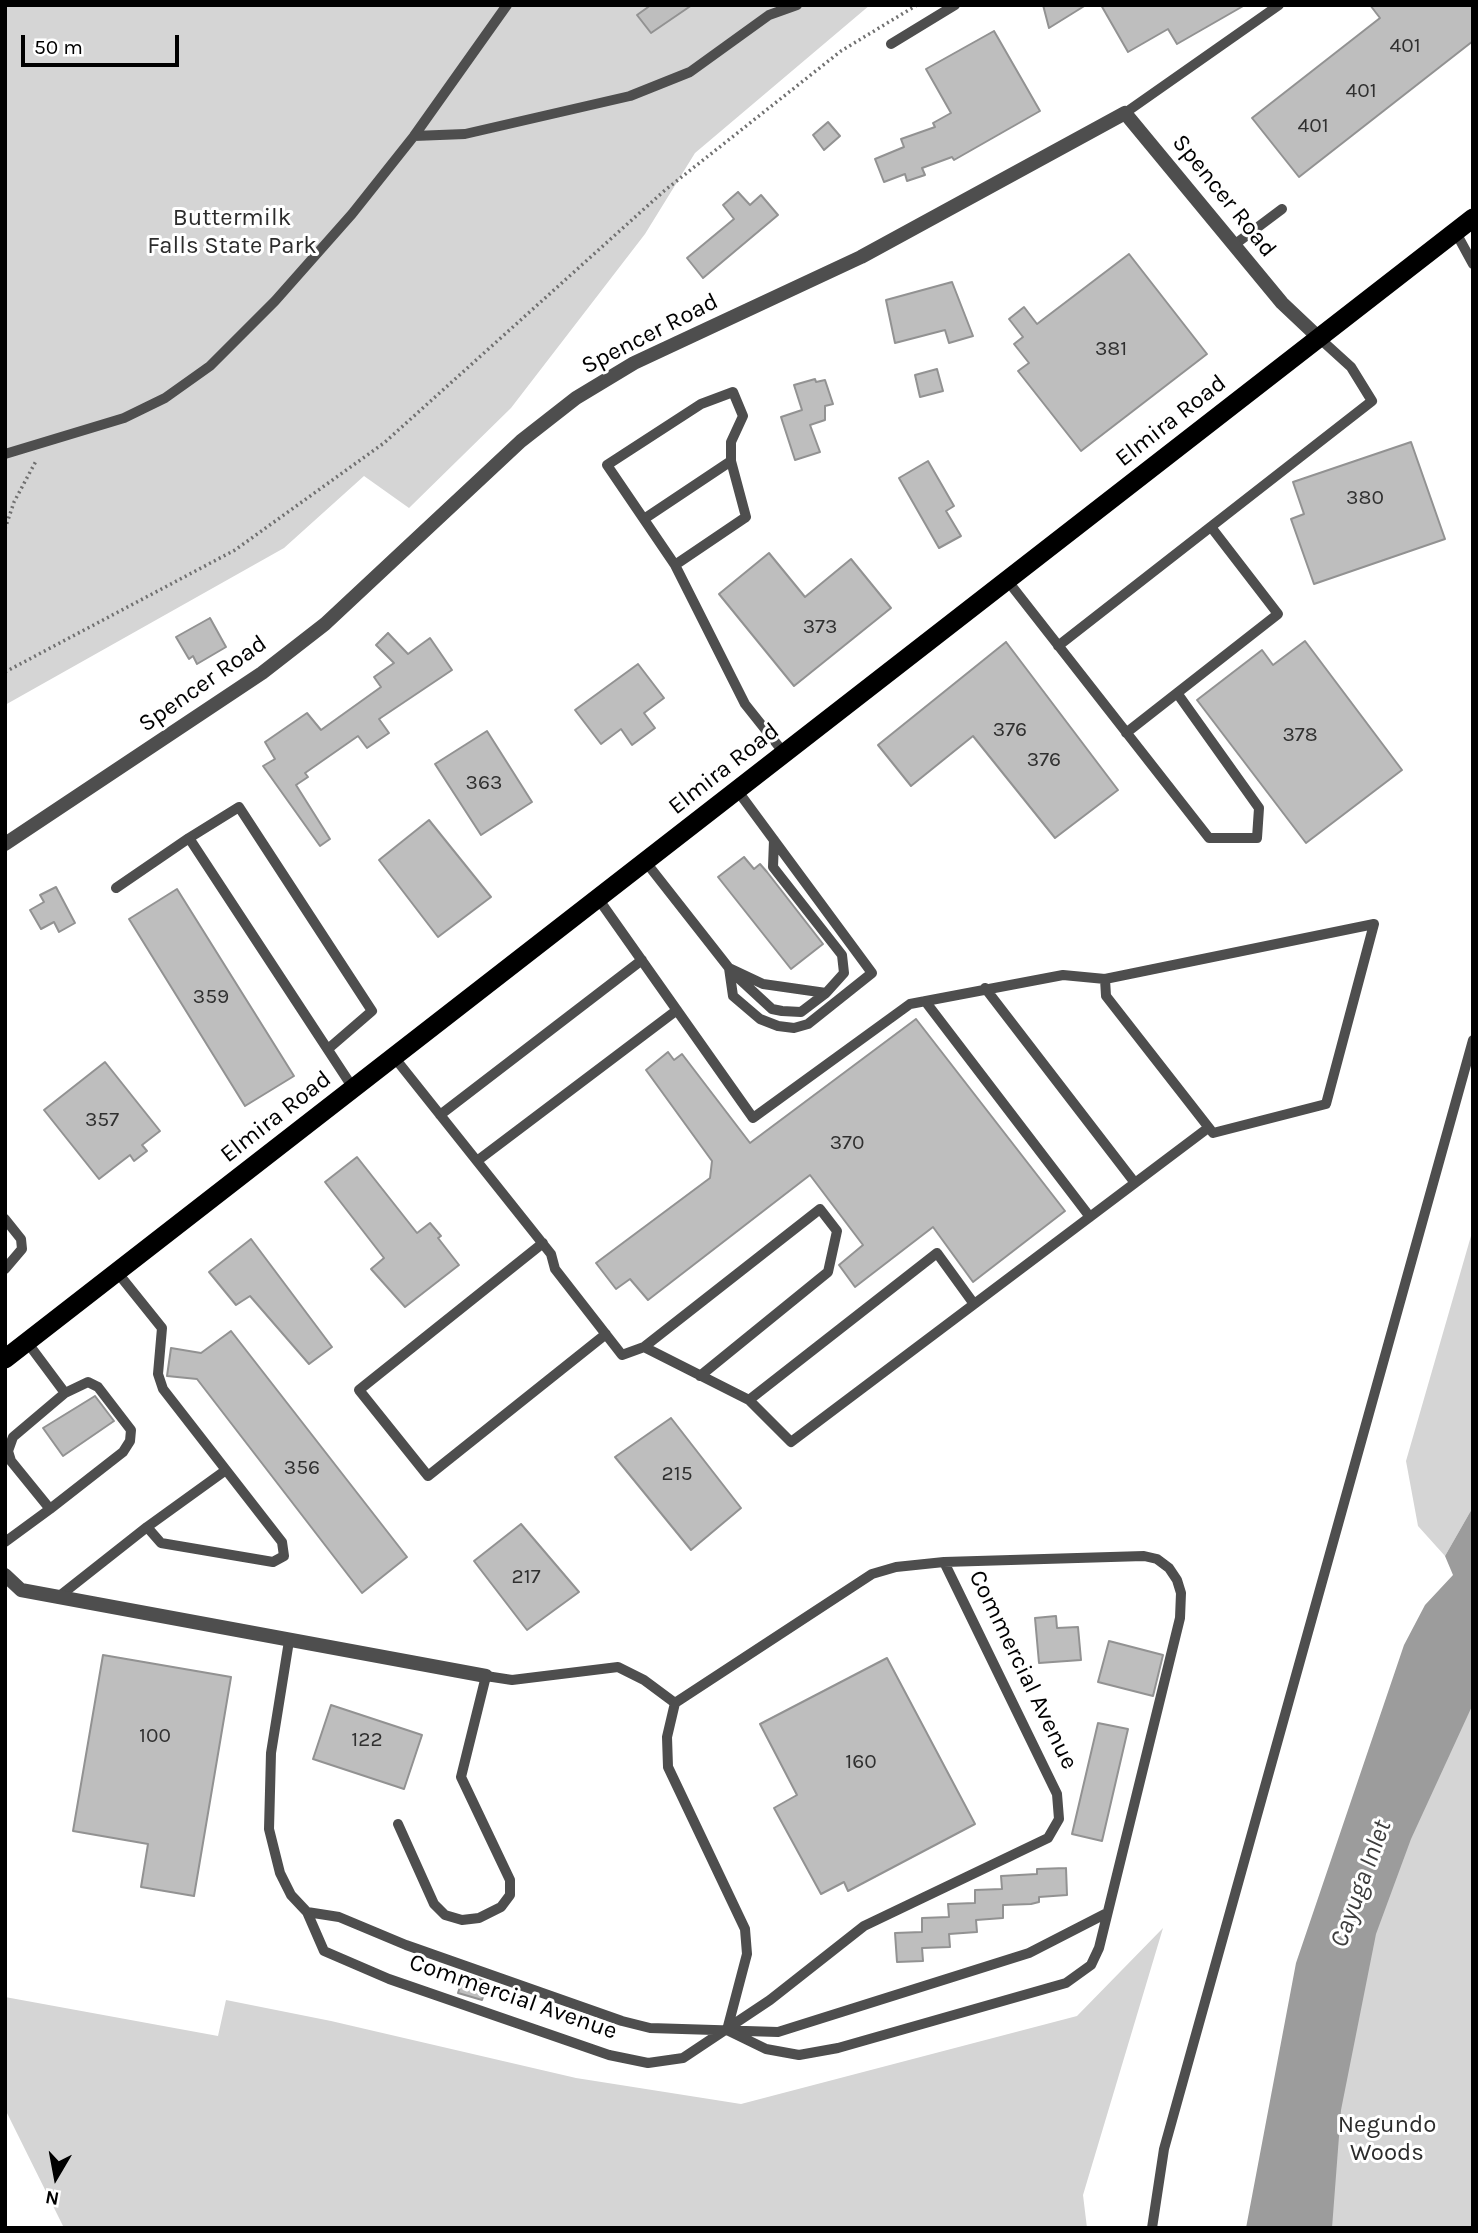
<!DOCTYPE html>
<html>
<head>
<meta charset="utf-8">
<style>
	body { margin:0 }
	#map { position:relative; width:1478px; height:2233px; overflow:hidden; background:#fff; font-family:Karla,sans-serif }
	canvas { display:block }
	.frame { position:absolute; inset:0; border:7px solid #000; pointer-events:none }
	.north { position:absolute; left:21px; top:2142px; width:70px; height:70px; -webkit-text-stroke:5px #fff; paint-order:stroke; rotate:190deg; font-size:19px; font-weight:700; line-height:28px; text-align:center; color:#000 }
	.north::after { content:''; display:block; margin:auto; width:24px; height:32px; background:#000; clip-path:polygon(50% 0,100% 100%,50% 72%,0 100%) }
	.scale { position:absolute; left:21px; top:35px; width:158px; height:32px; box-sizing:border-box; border:4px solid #000; border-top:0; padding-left:9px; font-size:21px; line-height:24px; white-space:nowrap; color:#000; -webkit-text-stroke:5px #fff; paint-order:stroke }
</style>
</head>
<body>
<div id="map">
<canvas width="1478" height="2233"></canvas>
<div class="frame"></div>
<div class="north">N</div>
<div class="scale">50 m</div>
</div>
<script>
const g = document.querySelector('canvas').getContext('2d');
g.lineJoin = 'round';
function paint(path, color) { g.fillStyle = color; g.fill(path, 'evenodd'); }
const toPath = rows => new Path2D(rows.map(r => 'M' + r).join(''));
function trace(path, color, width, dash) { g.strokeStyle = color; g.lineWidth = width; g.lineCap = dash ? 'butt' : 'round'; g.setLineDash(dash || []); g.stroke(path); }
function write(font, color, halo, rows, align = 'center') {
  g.font = font + ' Karla,sans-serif'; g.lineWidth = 6; g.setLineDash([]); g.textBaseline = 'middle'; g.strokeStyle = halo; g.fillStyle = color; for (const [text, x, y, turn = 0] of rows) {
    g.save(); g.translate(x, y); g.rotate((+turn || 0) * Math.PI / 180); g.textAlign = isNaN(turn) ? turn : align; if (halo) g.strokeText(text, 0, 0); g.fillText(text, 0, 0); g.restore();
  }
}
paint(toPath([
	[5,5,870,5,695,153,645,234,511,408,409,508,364,476,284,548,5,705],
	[1473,1229,1473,1507,1445,1556,1418,1526,1406,1461],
	[1473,1550,1473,2228,1289,2228],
	[1163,1928,1083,2195,1087,2228,64,2228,5,2109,5,1997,218,2036,226,2000,331,2021,576,2078,741,2104,1077,2016]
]), '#d5d5d5');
paint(toPath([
	[1473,1507,1473,1704,1411,1839,1376,1934,1341,2110,1332,2228,1246,2228,1296,1963,1404,1645,1425,1605,1453,1575,1445,1556]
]), '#9c9c9c');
const building = toPath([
	[651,5,692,5,651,33,637,15,651,5],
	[1043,5,1086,5,1049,28,1043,5],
	[1101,5,1245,5,1177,44,1168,29,1128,52,1101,5],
	[1370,5,1473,5,1473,41,1299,177,1252,118,1380,18,1370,5],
	[994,31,1040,111,954,160,952,157,922,168,925,175,907,181,905,174,884,182,875,159,904,147,901,139,935,127,933,123,951,113,926,69,994,31],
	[828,122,840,136,824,150,813,135,828,122],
	[738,192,750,205,761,195,778,215,703,278,687,258,734,219,723,205,738,192],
	[1129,254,1207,354,1081,451,1018,371,1029,363,1014,344,1023,337,1009,319,1024,307,1037,324,1129,254],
	[952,282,973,336,949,343,945,330,895,343,886,300,952,282],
	[937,369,943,391,920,397,915,375,937,369],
	[815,379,816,382,825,380,833,404,825,406,825,420,810,425,820,452,795,460,781,417,802,410,794,385,815,379],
	[1411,442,1445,539,1314,584,1291,519,1304,514,1293,482,1411,442],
	[928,461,954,506,946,511,961,536,939,548,899,478,928,461],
	[769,553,805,597,851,559,891,608,794,686,719,594,769,553],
	[210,618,226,647,197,664,193,656,189,659,176,637,210,618],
	[388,633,408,654,430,638,452,670,379,719,389,733,367,748,358,736,305,773,308,777,296,785,330,839,320,846,263,766,275,759,265,742,307,713,321,730,381,687,374,677,394,663,376,645,388,633],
	[1305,641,1402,770,1306,843,1197,700,1262,650,1273,665,1305,641],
	[1006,642,1118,790,1055,838,973,736,911,786,878,745,1006,642],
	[638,664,664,698,644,713,655,728,632,745,621,729,601,744,575,710,638,664],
	[487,731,532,802,481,835,435,764,487,731],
	[429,820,491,897,438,937,379,860,429,820],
	[744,857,754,869,760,864,767,872,823,944,791,969,718,877,744,857],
	[56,887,75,923,59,932,54,922,41,929,30,910,44,902,40,895,56,887],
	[177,889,294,1076,245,1106,129,919,177,889],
	[916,1019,1065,1211,973,1282,933,1227,855,1287,839,1265,863,1245,810,1175,648,1300,630,1279,616,1289,596,1263,710,1178,712,1161,646,1070,668,1052,674,1060,682,1054,750,1143,916,1019],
	[105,1062,160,1131,142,1145,147,1151,134,1161,130,1155,99,1179,44,1110,105,1062],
	[357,1157,417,1233,430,1223,441,1236,438,1238,459,1265,405,1307,371,1269,384,1258,325,1182,357,1157],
	[251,1239,332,1347,309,1364,250,1296,236,1305,209,1272,251,1239],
	[231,1331,407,1557,362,1593,197,1379,167,1376,171,1348,201,1353,231,1331],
	[95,1396,114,1421,63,1456,43,1428,95,1396],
	[671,1418,741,1508,691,1550,615,1457,671,1418],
	[521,1524,579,1592,527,1630,474,1561,521,1524],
	[1056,1616,1057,1628,1078,1627,1081,1660,1039,1663,1035,1618,1056,1616],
	[1109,1641,1163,1655,1153,1696,1098,1682,1109,1641],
	[103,1655,231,1677,194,1896,141,1887,148,1844,73,1831,103,1655],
	[887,1658,975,1824,848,1891,844,1882,821,1894,774,1808,797,1795,760,1724,887,1658],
	[331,1705,422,1735,404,1789,313,1759,331,1705],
	[1098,1723,1128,1729,1102,1841,1072,1834,1098,1723],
	[1066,1868,1067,1895,1039,1897,1039,1902,1031,1904,1003,1905,1003,1918,976,1920,977,1932,949,1934,950,1947,922,1948,923,1961,897,1962,895,1933,922,1932,922,1918,949,1917,948,1904,975,1903,975,1890,1002,1889,1001,1876,1037,1874,1037,1869,1066,1868],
	[464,1974,488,1982,482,2000,458,1993,464,1974]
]);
paint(building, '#bebebe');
trace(building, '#929292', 2);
trace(toPath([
	[5,529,14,502,36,461],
	[5,672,235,550,384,443,664,191,841,51,917,5]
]), '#707070', 3.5, [2, 3.5]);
trace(toPath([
	[891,44,955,5],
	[1125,113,1279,5],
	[414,136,465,134,630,96,690,72,769,15,797,5],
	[1455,231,1473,264],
	[1234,245,1282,209],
	[5,454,124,418,165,398,210,366,275,301,352,214,414,136,507,5],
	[644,519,731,461],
	[675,565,746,517,731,461,731,442,743,416,733,392,701,404,607,465,675,565,745,704,784,753],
	[1007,580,1209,838,1257,838,1259,808,1177,693],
	[1058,646,1372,401,1351,367,1318,337],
	[1126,733,1278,614,1211,527],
	[645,861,729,968,733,996,760,1019,778,1026,794,1028,808,1024,872,973,737,790],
	[116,888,189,838],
	[597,897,753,1118,910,1004,1063,975,1105,979,1374,924,1326,1104,1213,1133,1106,996,1105,979],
	[729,968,763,984,826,993,844,973,842,955,773,867,774,840],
	[733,973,772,1009,782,1011,801,1012,826,993],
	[985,988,1135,1183],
	[925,1001,1090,1217],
	[328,1049,372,1011,239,807,189,838,353,1088],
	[394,1057,551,1254,555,1269,622,1355,644,1347,749,1400,791,1442,1208,1128],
	[440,1115,642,960],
	[477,1161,677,1010],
	[5,1219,21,1239,22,1249,5,1269],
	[543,1243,359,1390,428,1476,606,1334],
	[644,1347,820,1209,837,1231,828,1272,700,1376],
	[749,1400,937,1253,974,1304],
	[50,1509,123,1452,130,1441,131,1430,98,1387,88,1382,65,1393],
	[147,1527,226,1470],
	[5,1542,50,1509,11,1461,8,1451,13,1437,65,1393,27,1342],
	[57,1598,147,1527,161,1543,273,1562,284,1556,282,1542,163,1389,158,1374,162,1328,117,1272],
	[289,1641,271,1753,269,1829,280,1873,291,1895,307,1912,324,1951,389,1979,609,2055,648,2063,683,2058,770,2000,864,1926,1048,1838,1059,1819,1057,1794,944,1562,896,1567,872,1574,675,1703],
	[675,1703,667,1737,668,1767,745,1929,747,1954,727,2030],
	[398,1824,434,1904,445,1915,462,1920,479,1918,501,1907,510,1895,510,1880,461,1777,486,1676,512,1680,618,1667,644,1680,675,1703],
	[307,1912,339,1917,406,1945,622,2021,650,2028,778,2032,1029,1953,1105,1914],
	[727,2030,766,2049,799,2055,838,2048,1066,1983,1091,1965,1099,1948,1180,1618,1181,1593,1177,1580,1169,1568,1157,1559,1144,1556,944,1562],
	[1152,2228,1164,2149,1473,1040]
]), '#4e4e4e', 10);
trace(toPath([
	[5,844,262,673,325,624,521,441,576,398,634,363,861,257,1125,113,1282,303,1318,337],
	[5,1575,21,1590,486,1676]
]), '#4e4e4e', 14);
trace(toPath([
	[5,1359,1473,218]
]), '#000', 19);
write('21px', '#303030', null, [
	["401",1405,46],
	["401",1361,91],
	["401",1313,126],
	["381",1111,349],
	["380",1365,498],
	["373",820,627],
	["376",1010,730],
	["378",1300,735],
	["376",1044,760],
	["363",484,783],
	["359",211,997],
	["357",102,1120],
	["370",847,1143],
	["356",302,1468],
	["215",677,1474],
	["217",526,1577],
	["100",155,1736],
	["122",367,1740],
	["160",861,1762]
]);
write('24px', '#000', '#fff', [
	["Spencer Road",1224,196,51],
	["Spencer Road",650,334,-27],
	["Elmira Road",1171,421,-38],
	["Spencer Road",203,684,-35],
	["Elmira Road",724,769,-38],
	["Elmira Road",276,1117,-38],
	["Commercial Avenue",1023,1670,64],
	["Commercial Avenue",513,1997,19]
]);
write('24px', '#2c2c2c', '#fff', [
	["Buttermilk",232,218],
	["Falls State Park",232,246],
	["Negundo",1387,2125],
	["Woods",1387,2153]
]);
write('italic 26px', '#3d3d3d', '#fff', [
	["Cayuga Inlet",1361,1884,-70]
]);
</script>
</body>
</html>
